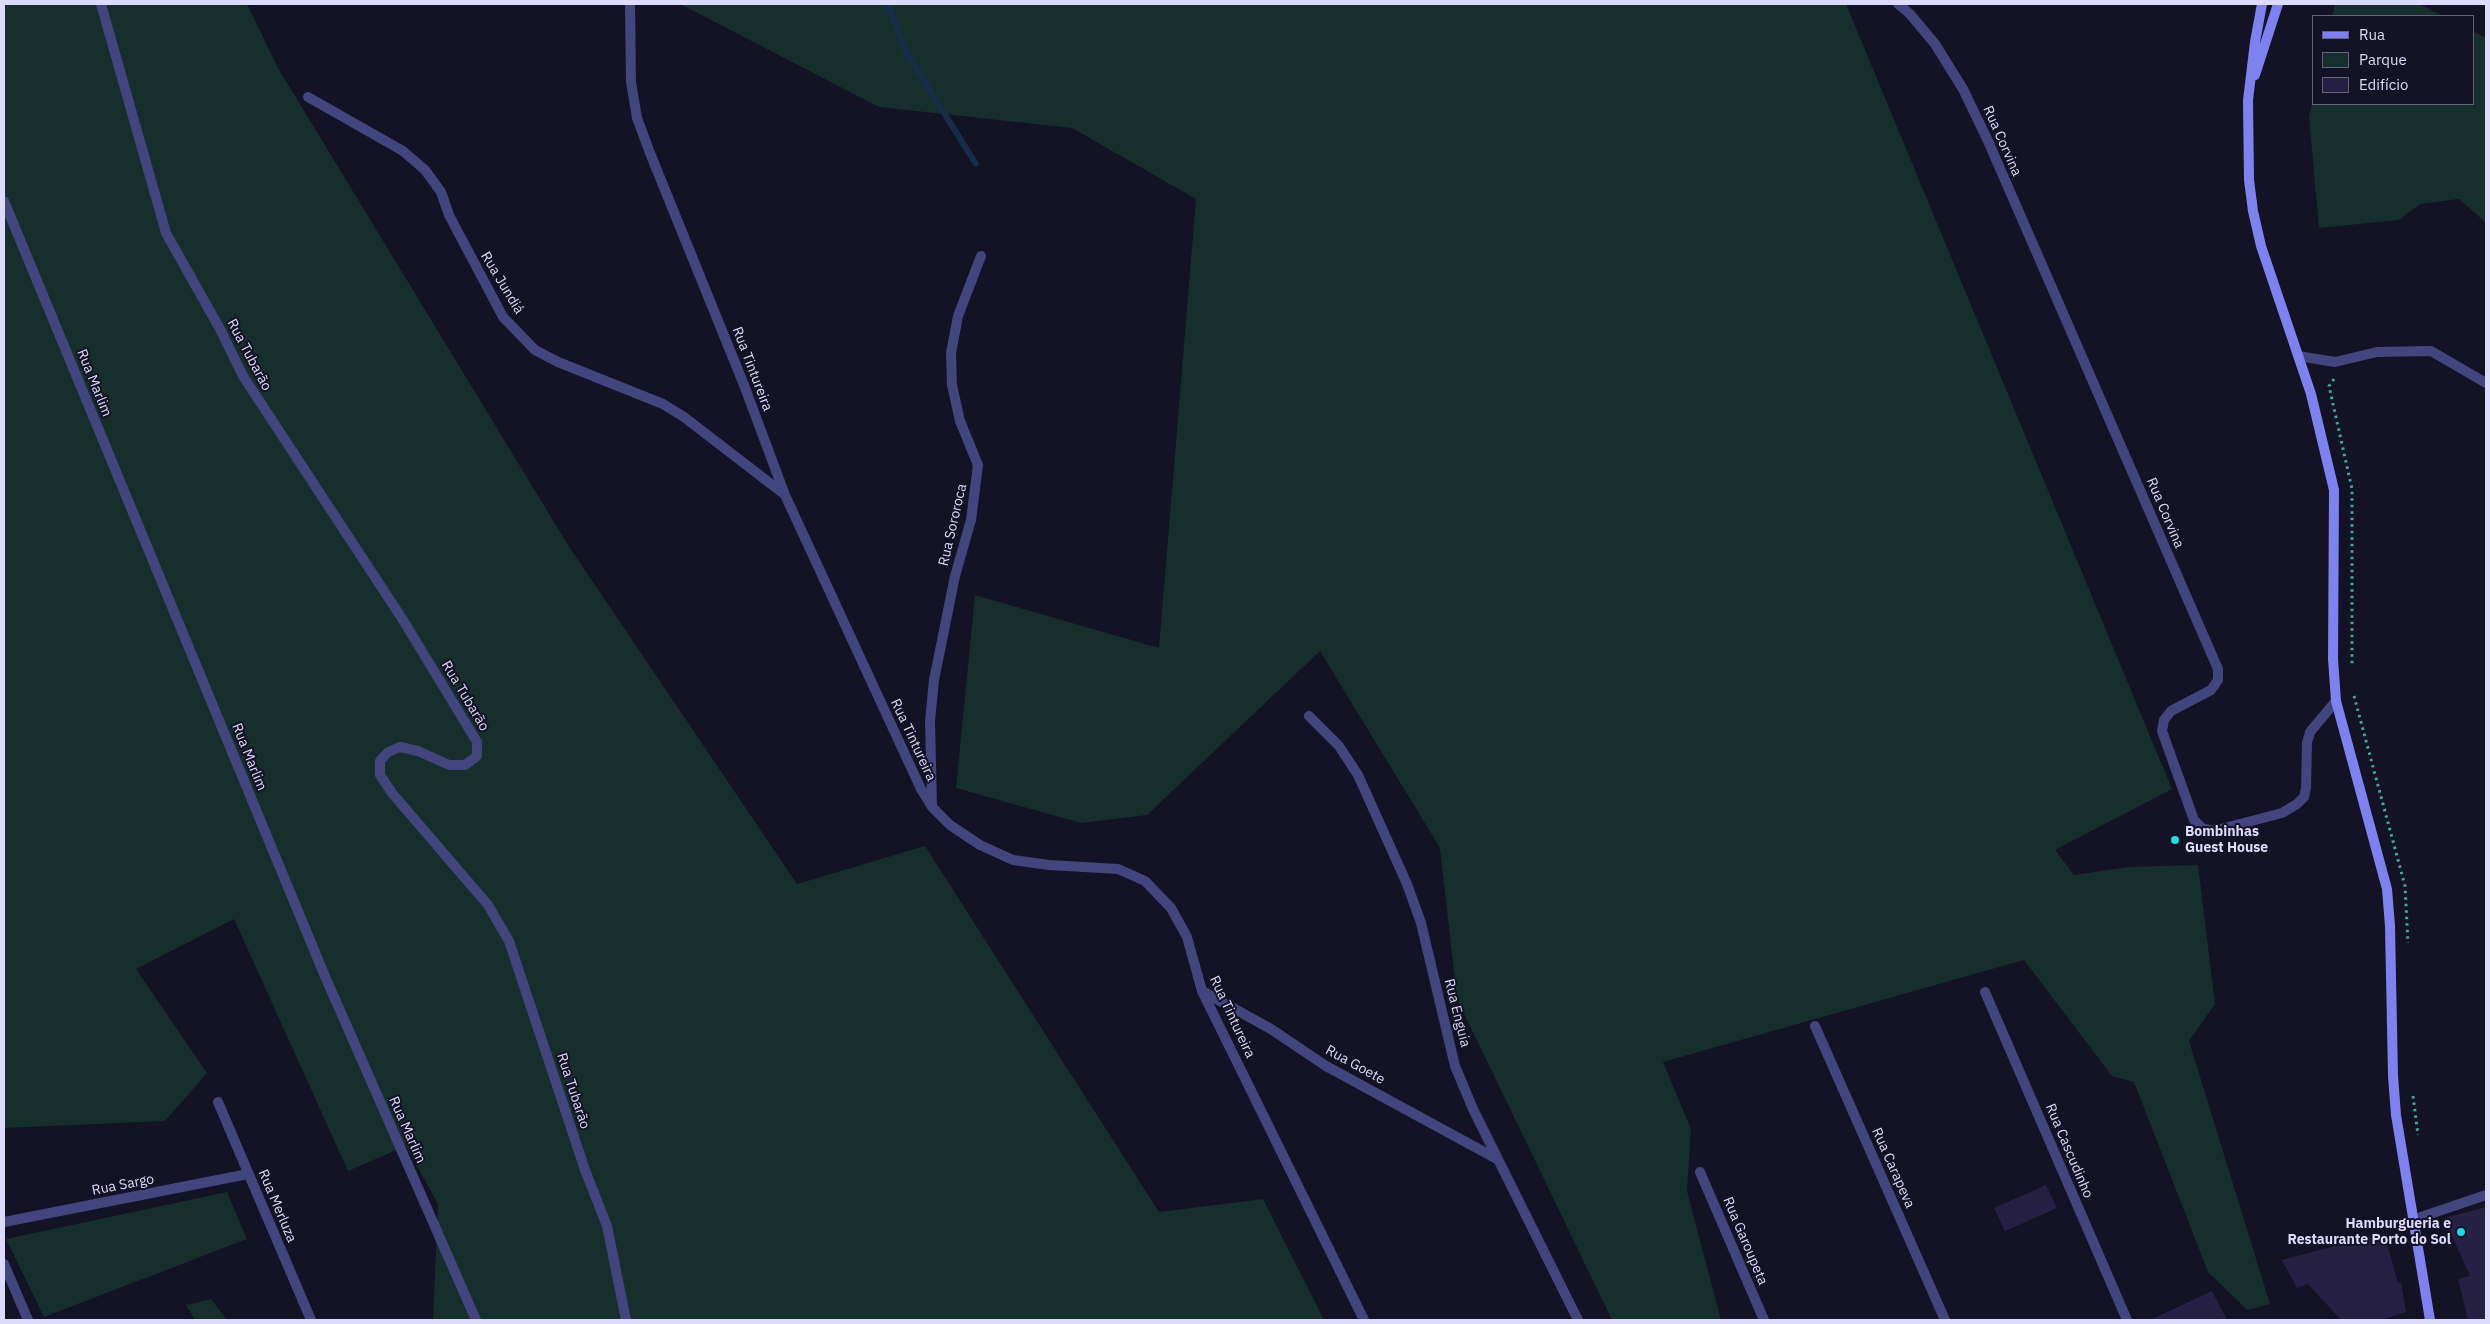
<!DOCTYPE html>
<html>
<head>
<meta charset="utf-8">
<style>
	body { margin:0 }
	#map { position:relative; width:2490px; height:1324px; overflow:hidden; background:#141225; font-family:"IBM Plex Sans",sans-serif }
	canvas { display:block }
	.frame { position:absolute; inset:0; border:5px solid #dddbfb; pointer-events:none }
	.legend { position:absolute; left:2312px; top:15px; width:162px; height:90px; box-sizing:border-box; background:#141225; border:1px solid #64627b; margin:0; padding:6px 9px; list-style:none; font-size:15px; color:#dddbfb }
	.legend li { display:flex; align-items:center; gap:10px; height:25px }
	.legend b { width:25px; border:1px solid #64627b }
</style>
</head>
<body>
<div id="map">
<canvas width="2490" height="1324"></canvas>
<div class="frame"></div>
<ul class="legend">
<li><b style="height:6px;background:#7e82ef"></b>Rua</li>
<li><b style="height:14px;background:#162e2c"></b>Parque</li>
<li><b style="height:14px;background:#262144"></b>Edifício</li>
</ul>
</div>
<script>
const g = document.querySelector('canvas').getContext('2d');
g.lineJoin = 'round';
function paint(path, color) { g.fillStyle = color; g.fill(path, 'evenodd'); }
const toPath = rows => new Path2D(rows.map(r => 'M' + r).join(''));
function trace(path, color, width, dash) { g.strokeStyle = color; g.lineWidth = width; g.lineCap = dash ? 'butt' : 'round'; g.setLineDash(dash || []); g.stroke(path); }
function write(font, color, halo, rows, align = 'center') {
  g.font = font + ' "IBM Plex Sans",sans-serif'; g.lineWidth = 4; g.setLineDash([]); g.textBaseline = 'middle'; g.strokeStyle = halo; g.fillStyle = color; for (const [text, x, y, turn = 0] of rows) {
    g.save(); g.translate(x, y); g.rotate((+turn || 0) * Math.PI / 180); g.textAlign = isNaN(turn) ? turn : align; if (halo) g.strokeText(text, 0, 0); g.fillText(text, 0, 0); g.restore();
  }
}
paint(toPath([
	[4,4,247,4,278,68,568,545,797,884,925,846,1159,1212,1263,1199,1324,1320,433,1320,438,1204,406,1146,348,1171,234,919,136,969,207,1073,165,1121,4,1128],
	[680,4,1846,4,2172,789,2055,850,2074,875,2128,867,2198,865,2215,1004,2189,1041,2270,1304,2247,1310,2208,1272,2134,1082,2112,1076,2024,960,1663,1062,1691,1129,1687,1191,1721,1320,1612,1320,1457,999,1440,848,1320,651,1147,815,1081,823,956,788,975,595,1159,648,1196,199,1072,128,879,107],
	[2335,4,2419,4,2443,16,2332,16],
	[2474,32,2486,38,2486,223,2459,199,2420,204,2399,220,2319,228,2309,117,2314,95,2314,104,2474,104],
	[227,1192,247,1239,44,1317,6,1239],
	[211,1299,227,1320,195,1320,186,1305]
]), '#162e2c');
trace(toPath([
	[888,4,905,51,976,164]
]), '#172e4a', 6);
paint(toPath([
	[2046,1185,2057,1208,2005,1231,1994,1208],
	[2486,1207,2486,1320,2468,1320,2458,1279,2470,1276,2444,1218],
	[2384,1233,2398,1283,2401,1282,2406,1312,2381,1320,2341,1320,2308,1284,2297,1288,2282,1260],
	[2212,1291,2227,1320,2150,1320]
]), '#262144');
trace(toPath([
	[2334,379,2329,386,2352,489,2352,667],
	[2354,696,2405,886,2408,943],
	[2413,1096,2418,1135]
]), '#3fab9d', 3, [2.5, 4]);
trace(toPath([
	[101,4,166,233,220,329,243,376,403,620,477,742,477,756,465,765,449,765,418,751,400,747,388,752,380,761,380,775,392,793,488,905,509,941,585,1170,607,1226,626,1320],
	[630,4,631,82,637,118,650,153,744,385,785,495,921,789,932,807,950,825,980,845,1013,860,1049,865,1118,869,1145,881,1171,908,1187,937,1202,991,1364,1320],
	[1898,4,1910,14,1935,44,1963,89,1988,141,2218,669,2218,680,2211,690,2171,711,2164,720,2162,731,2194,820,2202,828,2213,831,2282,813,2297,804,2304,797,2306,788,2307,743,2310,732,2336,701],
	[308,97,403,151,425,170,441,192,449,215,503,317,535,350,558,362,663,404,684,417,784,494],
	[4,201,324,974,476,1320],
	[2298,356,2335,362,2377,352,2431,351,2486,383],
	[1309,716,1339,746,1358,775,1407,884,1421,923,1455,1066,1473,1109,1578,1320],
	[932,806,930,721,934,680,955,576,971,520,978,465,960,421,952,385,951,353,958,316,981,256],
	[1202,991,1271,1029,1326,1066,1497,1159],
	[1985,992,2127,1320],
	[1815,1026,1945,1320],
	[218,1102,311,1320],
	[1700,1172,1764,1320],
	[2412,1220,2486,1195],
	[4,1222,248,1174],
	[4,1264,28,1320]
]), '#43457e', 10);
trace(toPath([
	[2262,4,2255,42,2248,100,2249,180,2253,211,2261,246,2311,394,2334,490,2333,659,2336,701,2387,889,2390,926,2393,1076,2396,1115,2430,1320],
	[2255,75,2278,4]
]), '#7e82ef', 10);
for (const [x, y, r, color] of [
	[2175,840,5,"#1fdce3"],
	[2461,1232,5,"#1fdce3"]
]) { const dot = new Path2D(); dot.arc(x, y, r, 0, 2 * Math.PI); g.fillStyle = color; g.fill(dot); trace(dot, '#141225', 2); }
write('14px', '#dddbfb', '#141225', [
	["Rua Corvina",2002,141,66],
	["Rua Jundiá",502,283,59],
	["Rua Tubarão",249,355,62],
	["Rua Tintureira",752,369,69],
	["Rua Marlim",94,383,68],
	["Rua Corvina",2165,513,67],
	["Rua Sororoca",953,525,-77],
	["Rua Tubarão",465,696,59],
	["Rua Tintureira",913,740,65],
	["Rua Marlim",249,757,68],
	["Rua Enguia",1457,1013,76],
	["Rua Tintureira",1232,1017,65],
	["Rua Goete",1355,1065,29],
	["Rua Tubarão",573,1091,72],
	["Rua Marlim",407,1130,66],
	["Rua Cascudinho",2069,1151,67],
	["Rua Carapeva",1893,1168,66],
	["Rua Sargo",123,1185,-11],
	["Rua Merluza",277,1206,67],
	["Rua Garoupeta",1745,1241,67]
]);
write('bold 14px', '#dddbfb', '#141225', [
	["Bombinhas",2185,832],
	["Guest House",2185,848],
	["Hamburgueria e",2451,1224,"right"],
	["Restaurante Porto do Sol",2451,1240,"right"]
], 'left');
</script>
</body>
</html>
